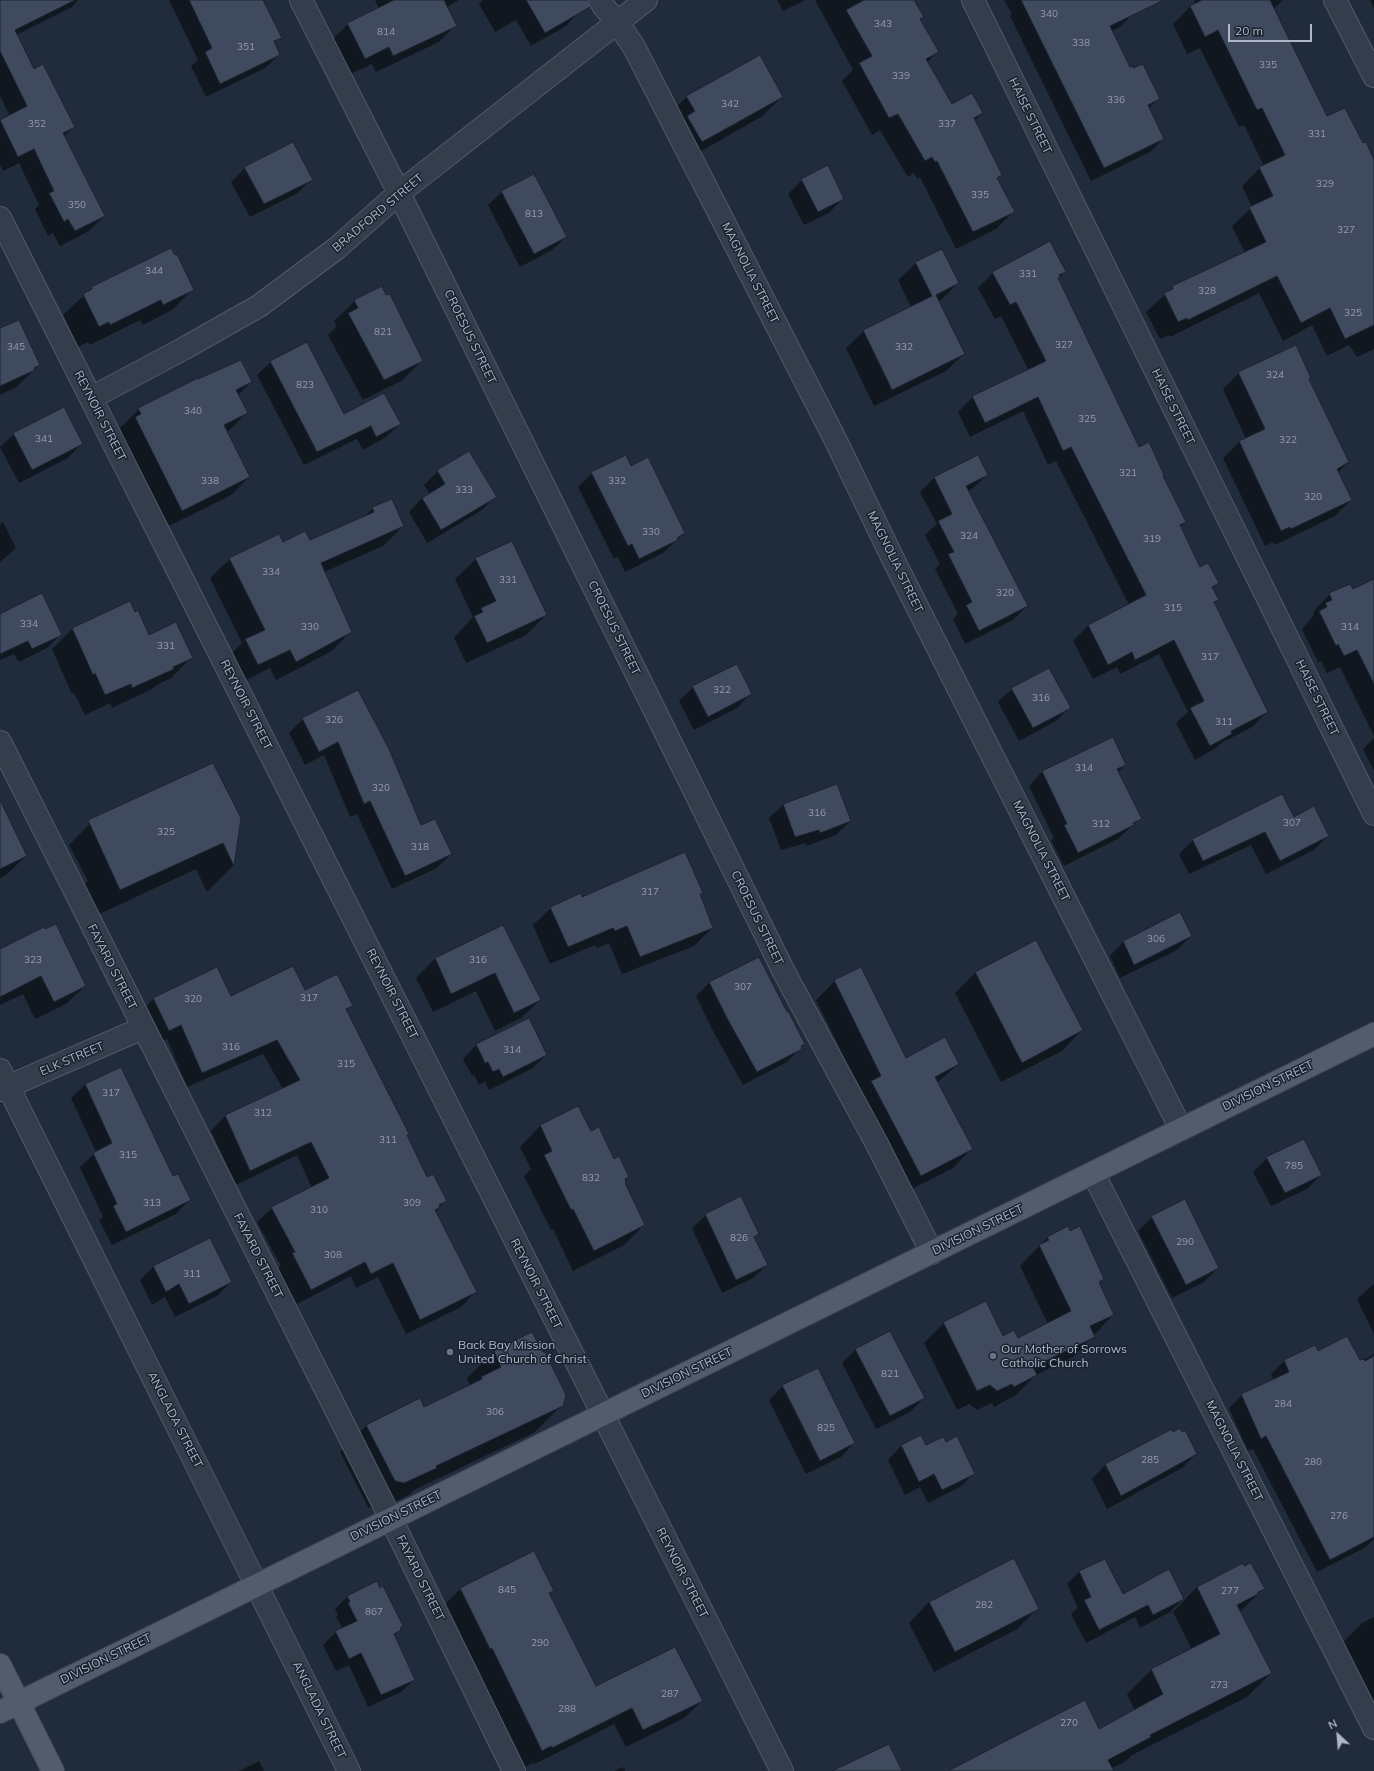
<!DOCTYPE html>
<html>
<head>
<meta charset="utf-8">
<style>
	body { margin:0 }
	#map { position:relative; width:1374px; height:1771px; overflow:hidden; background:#202b3b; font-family:Mulish,sans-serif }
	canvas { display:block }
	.north { position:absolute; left:1318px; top:1715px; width:40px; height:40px; -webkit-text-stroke:3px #192230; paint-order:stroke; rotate:334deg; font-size:11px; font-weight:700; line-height:16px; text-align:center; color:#afb7c7 }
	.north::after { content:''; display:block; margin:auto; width:14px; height:18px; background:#afb7c7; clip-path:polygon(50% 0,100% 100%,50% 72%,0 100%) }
	.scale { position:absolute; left:1228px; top:24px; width:84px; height:18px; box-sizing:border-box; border:2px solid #afb7c7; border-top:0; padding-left:5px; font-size:12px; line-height:14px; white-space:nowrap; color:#afb7c7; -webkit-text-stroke:3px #192230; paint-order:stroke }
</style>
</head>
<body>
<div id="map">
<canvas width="1374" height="1771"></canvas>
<div class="north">N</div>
<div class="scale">20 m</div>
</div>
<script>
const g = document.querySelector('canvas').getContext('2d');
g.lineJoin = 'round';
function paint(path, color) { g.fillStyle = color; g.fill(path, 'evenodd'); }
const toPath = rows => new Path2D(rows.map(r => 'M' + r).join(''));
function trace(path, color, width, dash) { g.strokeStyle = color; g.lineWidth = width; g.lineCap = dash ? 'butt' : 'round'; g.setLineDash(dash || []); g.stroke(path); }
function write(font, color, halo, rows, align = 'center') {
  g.font = font + ' Mulish,sans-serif'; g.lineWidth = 3; g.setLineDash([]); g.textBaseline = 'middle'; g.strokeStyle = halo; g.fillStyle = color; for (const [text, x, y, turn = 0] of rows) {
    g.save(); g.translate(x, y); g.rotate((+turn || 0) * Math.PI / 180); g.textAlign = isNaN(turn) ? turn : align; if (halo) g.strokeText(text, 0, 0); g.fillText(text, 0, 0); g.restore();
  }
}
paint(toPath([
	[0,0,78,0,72,7,16,35,33,70,73,127,64,136,104,216,89,231,60,246,53,233,48,236,35,209,39,205,19,163,3,171,0,165,0,121,10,116,0,96],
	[169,0,242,0,279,55,265,68,206,97,191,66,198,60],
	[375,0,459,0,447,7,456,25,439,42,376,72,372,64,348,75,331,41,348,24,379,9],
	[483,0,572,0,579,12,566,26,531,46,516,20,495,32,479,4],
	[777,0,805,0,783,11],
	[815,0,913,0,922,17,920,20,938,52,927,62,952,106,982,113,975,120,1001,175,997,179,1013,212,996,229,956,249,920,177,917,179,914,173,908,177,880,130,872,135,842,81,853,70],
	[1004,0,1143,0,1133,14,1120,27,1112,31,1130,68,1159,99,1148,109,1163,139,1150,152,1091,181,1010,16,1012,14],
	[1196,0,1283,0,1273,9,1327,118,1362,145,1374,162,1374,349,1357,357,1349,345,1327,356,1312,325,1283,341,1259,293,1170,337,1169,335,1160,339,1146,312,1173,287,1245,253,1232,226,1252,207,1242,186,1260,168,1264,166,1244,125,1239,127,1200,48,1187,54,1173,24,1191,6,1195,4,1194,2],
	[1370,0,1374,0,1374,8],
	[687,97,782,97,761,117,682,162,667,137,674,130,666,117],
	[245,168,311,179,298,193,250,217,231,182],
	[802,180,842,199,829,213,804,225,788,194],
	[502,192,566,237,552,250,520,267,488,205],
	[916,263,958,283,939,302,964,354,946,371,874,406,846,348,864,331,911,307,898,280],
	[1065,272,1057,279,1138,448,1162,476,1185,522,1180,527,1200,568,1217,583,1212,589,1217,600,1213,604,1267,712,1252,727,1223,742,1216,748,1195,760,1176,723,1188,712,1159,654,1120,674,1117,667,1093,679,1073,641,1088,626,1129,605,1056,461,1048,465,1023,411,970,437,958,412,973,397,1029,371,1001,316,995,319,978,288,993,273],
	[92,288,193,289,172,310,143,325,140,320,90,345,88,342,78,347,63,315],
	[355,301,422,361,401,381,363,400,328,335,337,326,334,321],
	[0,330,39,365,16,387,0,395],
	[271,362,344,416,400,424,386,437,363,450,357,439,304,465,257,375],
	[1239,373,1309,379,1348,462,1338,473,1351,500,1335,516,1275,545,1273,542,1265,546,1223,458,1239,442,1246,439,1223,389],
	[251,382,238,395,247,413,227,432,249,477,231,495,163,529,117,436,122,432,120,428,139,409],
	[14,434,81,444,68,458,19,483,0,447],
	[625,456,631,467,684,533,663,553,625,572,618,557,614,559,578,487,592,473],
	[977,456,987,475,973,488,968,491,1027,606,1013,620,965,644,953,619,958,614,935,569,940,564,925,535,937,524,920,492,934,478],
	[438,471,496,496,482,510,427,543,409,512,422,498,430,494,424,485],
	[373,508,403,526,383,546,324,572,351,631,332,651,276,680,270,668,238,684,226,659,242,643,210,578,230,559,283,543,309,542,362,519],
	[3,522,16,548,0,562,0,524],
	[476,559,546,615,526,635,466,663,454,638,473,617,455,579],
	[1374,580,1374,736,1340,667,1327,673,1321,661,1318,662,1302,629,1314,615,1313,612,1330,594,1352,591],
	[0,615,61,634,47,648,19,662,14,654,0,660],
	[72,629,149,636,192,657,171,678,157,685,152,689,112,708,110,703,85,715,74,693,72,694,52,649],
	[693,687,750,694,737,708,694,730,679,701],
	[1012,689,1069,708,1056,721,1019,741,998,702],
	[357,692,420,827,451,854,437,868,392,889,357,814,350,817,324,755,305,765,289,733,303,719],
	[1112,738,1125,765,1118,772,1140,818,1119,838,1064,866,1051,840,1054,838,1029,786,1042,772],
	[1374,738,1374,771,1363,749],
	[836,785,850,821,836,835,806,846,806,843,781,850,769,818,783,805],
	[0,804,26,856,6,875,0,878],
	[96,818,240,818,233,866,207,892,196,869,93,917,80,889,88,881,69,845],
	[1293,818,1328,836,1314,850,1266,874,1251,845,1189,874,1179,854,1193,840],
	[701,893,699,895,712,928,694,946,622,974,609,943,597,948,595,945,550,964,533,925,551,908,582,898],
	[1179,913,1191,936,1177,950,1120,978,1110,956,1123,942],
	[503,927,540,1000,521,1018,495,1031,476,991,433,1012,416,978,435,959],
	[1036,941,1082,1030,1062,1051,1001,1082,955,993,975,973],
	[0,949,1,950,85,986,66,1004,35,1019,23,994,0,1005],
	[217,968,231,997,305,991,351,1006,346,1011,406,1136,427,1178,446,1201,435,1212,475,1292,461,1307,406,1334,378,1277,356,1288,351,1276,297,1304,278,1268,281,1266,257,1222,272,1208,312,1188,297,1155,236,1185,211,1131,225,1116,283,1089,263,1054,187,1087,167,1039,154,1045,139,1013,153,999],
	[835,981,906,1059,958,1064,937,1083,971,1149,953,1168,902,1194,861,1092,816,1000],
	[710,982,804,1044,787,1062,743,1085,714,1033,696,996],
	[529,1019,546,1055,533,1068,489,1090,485,1082,479,1085,474,1075,472,1076,463,1059,476,1045],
	[120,1068,172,1178,189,1200,176,1214,112,1245,99,1220,103,1217,80,1167,96,1152,71,1098,85,1085],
	[578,1108,590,1133,628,1177,624,1183,644,1225,624,1245,573,1271,553,1229,551,1230,524,1176,531,1169,520,1147,540,1126],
	[1267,1158,1321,1175,1307,1189,1271,1206,1253,1172],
	[706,1215,758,1234,754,1238,767,1265,753,1278,722,1293,692,1228],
	[1152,1217,1218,1268,1204,1282,1172,1298,1138,1231],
	[1048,1237,1103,1279,1098,1283,1113,1315,1074,1356,1036,1375,1016,1395,994,1407,992,1403,977,1410,969,1404,957,1410,924,1343,944,1323,1003,1337,1018,1339,1048,1324,1020,1266],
	[209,1239,231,1282,217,1296,175,1317,165,1297,152,1305,140,1280,153,1267],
	[1374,1284,1374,1334,1357,1299],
	[532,1333,562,1405,535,1432,414,1490,409,1495,377,1510,368,1507,340,1452,367,1425,424,1408,470,1385,467,1378,494,1352],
	[1314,1346,1317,1353,1360,1362,1374,1354,1374,1539,1366,1547,1317,1572,1253,1449,1248,1451,1229,1408,1242,1395,1274,1380,1271,1374,1284,1361],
	[856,1349,924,1398,910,1412,876,1429,842,1363],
	[783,1386,854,1443,841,1457,806,1474,769,1400],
	[1171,1431,1196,1454,1182,1468,1107,1509,1092,1479,1105,1465],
	[921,1437,925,1447,945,1443,974,1473,960,1487,928,1503,920,1487,905,1495,888,1460,901,1446],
	[534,1552,553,1591,549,1595,595,1688,702,1701,684,1718,626,1747,614,1724,535,1764,534,1763,525,1767,475,1665,473,1666,443,1606,460,1589],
	[1080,1571,1122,1595,1183,1599,1170,1612,1140,1628,1135,1617,1086,1643,1071,1614,1078,1608,1067,1584],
	[1197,1587,1263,1589,1240,1612,1271,1673,1247,1697,1132,1755,1126,1761,1111,1769,1113,1771,961,1771,1099,1730,1135,1711,1127,1694,1151,1670,1192,1650,1173,1612],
	[348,1596,402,1626,394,1636,414,1680,401,1692,368,1707,349,1665,336,1671,323,1645,336,1632,343,1629,336,1617,338,1615,335,1609],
	[929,1602,1038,1608,1017,1629,934,1672,909,1623],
	[1374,1617,1374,1705,1344,1641,1362,1623],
	[259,1761,264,1771,239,1771],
	[623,1767,625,1771,614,1771]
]), '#0007');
const building = toPath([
	[0,0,75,0,15,30,34,69,43,64,75,127,63,133,105,216,75,231,68,219,64,222,49,193,54,191,34,149,18,157,0,120,27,106,0,51,0,0],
	[189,0,263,0,282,38,274,41,280,55,220,84,205,52,212,48,189,0],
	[394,0,444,0,457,26,393,56,389,47,365,59,347,23,394,0],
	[526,0,588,0,590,7,545,33,526,0],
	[864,0,914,0,924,17,920,19,939,52,926,59,952,104,972,93,983,113,974,118,1002,175,997,178,1015,212,973,232,937,161,935,162,932,157,925,161,898,114,889,118,859,63,872,56,846,10,864,0],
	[1021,0,1164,0,1110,26,1130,67,1132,66,1133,68,1143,64,1160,99,1148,105,1164,139,1104,168,1021,0],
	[1202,0,1270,0,1327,116,1345,108,1363,143,1366,142,1374,160,1374,325,1345,339,1330,308,1301,323,1277,276,1188,320,1187,318,1178,322,1164,293,1173,289,1172,286,1266,242,1249,207,1273,196,1259,167,1285,155,1262,108,1257,110,1218,30,1205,37,1190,6,1202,0],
	[760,55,783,97,702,142,687,116,695,111,686,96,760,55],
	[293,142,313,180,264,204,244,167,293,142],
	[828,165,844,199,818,212,801,179,828,165],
	[534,174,567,237,534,254,501,191,534,174],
	[1050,241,1066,272,1059,275,1060,277,1058,278,1139,447,1149,442,1164,475,1163,476,1186,522,1180,525,1200,567,1208,563,1219,583,1212,587,1219,600,1214,602,1268,712,1231,731,1232,734,1210,746,1190,708,1204,701,1174,640,1135,660,1132,652,1108,665,1088,625,1146,595,1071,447,1063,451,1038,397,985,423,972,396,1046,361,1016,302,1010,305,992,272,1050,241],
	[171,248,175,255,177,254,194,290,163,305,161,300,110,325,109,322,99,327,83,294,92,289,91,287,171,248],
	[942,249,959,283,936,295,965,354,892,390,863,330,932,296,915,262,942,249],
	[382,286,386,295,390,294,423,361,384,380,348,313,358,308,354,300,382,286],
	[19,320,40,365,34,368,35,370,0,386,0,328,19,320],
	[307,342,344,414,384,393,401,424,376,437,371,426,317,452,270,361,307,342],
	[1296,345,1311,378,1309,379,1349,462,1337,469,1352,500,1291,529,1290,527,1281,531,1239,441,1265,429,1238,372,1296,345],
	[241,360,252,382,236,390,248,413,224,425,250,477,182,511,135,417,141,414,138,408,198,378,198,379,241,360],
	[64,407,83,444,32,470,13,433,64,407],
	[469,451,497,497,441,530,422,498,445,484,437,470,469,451],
	[626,455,631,466,648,457,685,533,677,538,678,540,639,559,632,544,628,546,591,472,626,455],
	[978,455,988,475,966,486,1028,606,979,631,966,605,972,602,948,554,954,552,938,521,952,514,934,477,978,455],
	[392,499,404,526,321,563,352,632,296,662,290,650,258,665,245,639,265,630,229,558,279,534,283,542,305,531,310,540,374,512,372,507,392,499],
	[512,541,547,615,487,643,474,616,483,612,481,608,496,601,475,558,512,541],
	[1374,579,1374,684,1357,650,1344,656,1338,644,1336,646,1319,611,1327,607,1325,603,1332,600,1329,593,1350,584,1353,589,1374,579],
	[42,593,62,635,32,649,28,641,0,654,0,614,42,593],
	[130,601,135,612,138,610,149,635,176,622,193,658,173,667,174,669,132,688,131,684,105,695,95,673,93,675,72,628,130,601],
	[737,664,752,694,708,717,692,686,737,664],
	[1049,668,1071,708,1033,728,1011,688,1049,668],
	[358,690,389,749,421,825,435,819,452,854,405,876,370,801,364,804,338,742,319,752,302,718,358,690],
	[1113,737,1126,765,1117,769,1142,819,1133,823,1134,825,1078,853,1064,825,1067,824,1042,771,1113,737],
	[213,763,241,818,234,866,223,843,120,890,88,820,213,763],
	[837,784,851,821,820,833,819,830,795,837,783,804,837,784],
	[1282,794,1294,817,1314,806,1329,836,1280,861,1265,832,1203,861,1192,839,1282,794],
	[0,800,27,856,0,869,0,800],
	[685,852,703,893,700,894,713,928,640,957,627,926,615,931,613,928,568,947,550,907,581,893,582,897,685,852],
	[1180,912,1192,936,1134,965,1123,941,1180,912],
	[56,924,86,986,54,1002,41,976,0,997,0,949,44,927,45,929,56,924],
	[503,925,541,1000,514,1013,495,973,451,994,435,958,503,925],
	[1036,940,1083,1030,1022,1063,975,972,1036,940],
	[759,957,787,1012,788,1011,805,1044,801,1046,802,1049,757,1072,728,1020,709,982,759,957],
	[293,966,305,990,337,974,353,1006,346,1009,409,1134,407,1135,427,1177,433,1174,447,1201,439,1205,440,1207,435,1210,477,1292,420,1320,393,1263,371,1274,365,1262,311,1290,292,1253,295,1252,271,1207,329,1178,311,1142,250,1171,225,1115,300,1080,277,1040,202,1073,181,1025,169,1031,153,998,217,967,231,996,293,966],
	[861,967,906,1058,945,1037,959,1064,935,1077,973,1149,921,1176,871,1081,881,1076,834,980,861,967],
	[529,1018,547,1055,503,1077,499,1069,493,1072,488,1062,485,1063,476,1044,529,1018],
	[121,1067,173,1176,178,1174,191,1200,126,1232,113,1206,117,1204,93,1153,112,1143,85,1084,121,1067],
	[578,1106,591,1131,599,1127,614,1159,619,1156,629,1177,625,1179,626,1182,625,1183,645,1225,594,1251,573,1209,571,1210,544,1155,552,1151,540,1125,578,1106],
	[1304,1139,1322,1175,1285,1193,1266,1157,1304,1139],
	[741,1196,759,1234,754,1237,768,1265,736,1280,705,1214,741,1196],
	[1185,1199,1219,1268,1186,1285,1151,1216,1185,1199],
	[1068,1226,1070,1231,1080,1226,1104,1279,1099,1282,1114,1315,1090,1326,1095,1337,1033,1367,1037,1375,1014,1387,1012,1384,997,1391,990,1385,977,1391,943,1322,986,1301,1003,1336,1014,1330,1018,1338,1071,1311,1039,1245,1049,1240,1047,1237,1068,1226],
	[210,1238,232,1282,189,1304,179,1284,166,1292,153,1266,210,1238],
	[890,1331,925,1398,890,1416,855,1349,890,1331],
	[532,1332,543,1352,545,1352,566,1395,563,1406,436,1466,437,1468,404,1483,395,1481,366,1425,420,1398,424,1407,482,1379,481,1377,501,1367,494,1351,532,1332],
	[1347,1336,1360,1360,1363,1359,1365,1361,1374,1356,1374,1537,1330,1560,1266,1436,1261,1439,1241,1394,1289,1372,1284,1360,1315,1345,1318,1351,1347,1336],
	[818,1368,855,1443,820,1461,782,1385,818,1368],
	[1180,1428,1182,1432,1185,1430,1197,1454,1121,1496,1105,1464,1172,1429,1173,1432,1180,1428],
	[921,1435,926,1445,943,1437,946,1442,957,1436,975,1474,942,1490,934,1474,919,1482,901,1445,921,1435],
	[534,1551,554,1591,549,1593,596,1686,675,1647,703,1701,643,1730,632,1708,552,1748,551,1746,542,1751,492,1648,490,1649,460,1588,534,1551],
	[1014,1558,1039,1609,955,1652,929,1602,1014,1558],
	[1105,1559,1123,1594,1169,1569,1184,1599,1153,1615,1148,1605,1099,1630,1084,1600,1091,1597,1079,1571,1105,1559],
	[1243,1563,1244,1566,1251,1563,1265,1589,1258,1592,1258,1594,1237,1605,1272,1673,1150,1735,1151,1737,1108,1760,1114,1771,948,1771,1085,1700,1099,1729,1163,1694,1151,1669,1220,1634,1197,1587,1243,1563],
	[377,1581,380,1588,383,1586,403,1626,400,1628,401,1630,394,1634,415,1680,381,1695,361,1653,349,1659,335,1631,357,1621,348,1603,350,1602,347,1596,377,1581],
	[889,1744,902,1771,832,1771,889,1744]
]);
paint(building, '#3f4a5e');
trace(building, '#1b2432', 1);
const minor = toPath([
	[301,0,399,193,785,974,877,1144,932,1253],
	[600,0,604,7,617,22,634,47,835,439,894,561,1181,1129],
	[973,0,1374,814],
	[1335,0,1374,76],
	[0,218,378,967,782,1771],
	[91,398,183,349,259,306,337,248,399,193,646,0],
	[0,742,391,1519,514,1771],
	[0,1070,349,1771],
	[0,1090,143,1028],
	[1093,1173,1374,1728]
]);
const major = toPath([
	[0,1665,53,1771],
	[0,1712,1374,1034]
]);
trace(minor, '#525a69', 24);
trace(major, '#3d4654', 24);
trace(minor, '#343d4b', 22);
trace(major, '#525c6c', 22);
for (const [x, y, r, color] of [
	[450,1352,4,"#6b7280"],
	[993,1356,4,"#6b7280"]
]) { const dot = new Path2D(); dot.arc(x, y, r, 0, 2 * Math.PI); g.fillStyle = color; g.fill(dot); trace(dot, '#192230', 1.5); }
write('10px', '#939cad', null, [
	["340",1049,14],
	["343",883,24],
	["814",386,32],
	["338",1081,43],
	["351",246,47],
	["335",1268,65],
	["339",901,76],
	["336",1116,100],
	["342",730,104],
	["352",37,124],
	["337",947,124],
	["331",1317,134],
	["329",1325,184],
	["335",980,195],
	["350",77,205],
	["813",534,214],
	["327",1346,230],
	["344",154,271],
	["331",1028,274],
	["328",1207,291],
	["325",1353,313],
	["821",383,332],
	["327",1064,345],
	["345",16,347],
	["332",904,347],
	["324",1275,375],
	["823",305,385],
	["340",193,411],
	["325",1087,419],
	["341",44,439],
	["322",1288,440],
	["321",1128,473],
	["338",210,481],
	["332",617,481],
	["333",464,490],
	["320",1313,497],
	["330",651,532],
	["324",969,536],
	["319",1152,539],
	["334",271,572],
	["331",508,580],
	["320",1005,593],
	["315",1173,608],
	["334",29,624],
	["330",310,627],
	["314",1350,627],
	["331",166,646],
	["317",1210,657],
	["322",722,690],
	["316",1041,698],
	["326",334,720],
	["311",1224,722],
	["314",1084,768],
	["320",381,788],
	["316",817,813],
	["307",1292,823],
	["312",1101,824],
	["325",166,832],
	["318",420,847],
	["317",650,892],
	["306",1156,939],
	["323",33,960],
	["316",478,960],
	["307",743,987],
	["317",309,998],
	["320",193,999],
	["316",231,1047],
	["314",512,1050],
	["315",346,1064],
	["317",111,1093],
	["312",263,1113],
	["311",388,1140],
	["315",128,1155],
	["785",1294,1166],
	["832",591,1178],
	["313",152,1203],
	["309",412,1203],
	["310",319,1210],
	["826",739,1238],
	["290",1185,1242],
	["308",333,1255],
	["311",192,1274],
	["821",890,1374],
	["284",1283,1404],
	["306",495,1412],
	["825",826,1428],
	["285",1150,1460],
	["280",1313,1462],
	["276",1339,1516],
	["845",507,1590],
	["277",1230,1591],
	["282",984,1605],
	["867",374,1612],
	["290",540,1643],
	["273",1219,1685],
	["287",670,1694],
	["288",567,1709],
	["270",1069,1723]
]);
write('12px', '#afb7c7', '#192230', [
	["HAISE STREET",1030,116,64],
	["BRADFORD STREET",378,213,-40],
	["MAGNOLIA STREET",750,273,63],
	["CROESUS STREET",470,337,64],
	["HAISE STREET",1173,407,64],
	["REYNOIR STREET",100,416,63],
	["MAGNOLIA STREET",895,562,64],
	["CROESUS STREET",614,628,64],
	["HAISE STREET",1317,698,64],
	["REYNOIR STREET",246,705,63],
	["MAGNOLIA STREET",1041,851,63],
	["CROESUS STREET",757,918,64],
	["FAYARD STREET",112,967,63],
	["REYNOIR STREET",392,994,63],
	["ELK STREET",72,1059,-23],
	["DIVISION STREET",1268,1086,-26],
	["DIVISION STREET",978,1230,-26],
	["FAYARD STREET",258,1256,63],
	["REYNOIR STREET",536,1284,63],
	["DIVISION STREET",687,1373,-26],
	["ANGLADA STREET",175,1420,63],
	["MAGNOLIA STREET",1234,1451,63],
	["DIVISION STREET",396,1516,-26],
	["REYNOIR STREET",682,1573,63],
	["FAYARD STREET",420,1578,64],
	["DIVISION STREET",106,1659,-26],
	["ANGLADA STREET",319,1710,64]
]);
write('12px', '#afb7c7', '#192230', [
	["Back Bay Mission",458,1345],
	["United Church of Christ",458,1359],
	["Our Mother of Sorrows",1001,1349],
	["Catholic Church",1001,1363]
], 'left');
</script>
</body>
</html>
